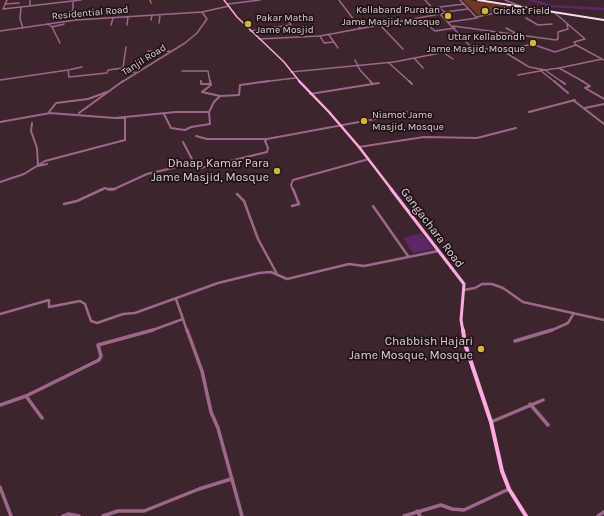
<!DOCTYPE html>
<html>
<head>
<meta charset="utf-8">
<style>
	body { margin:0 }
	canvas { display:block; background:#3e242c }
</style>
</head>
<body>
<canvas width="604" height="516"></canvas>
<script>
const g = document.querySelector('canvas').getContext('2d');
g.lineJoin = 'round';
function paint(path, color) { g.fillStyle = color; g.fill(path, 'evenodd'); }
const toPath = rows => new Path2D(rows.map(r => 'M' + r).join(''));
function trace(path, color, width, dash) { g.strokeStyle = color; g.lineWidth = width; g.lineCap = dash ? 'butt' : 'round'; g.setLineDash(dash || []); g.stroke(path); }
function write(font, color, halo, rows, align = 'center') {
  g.font = font + ' Karla,sans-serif'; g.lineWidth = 3.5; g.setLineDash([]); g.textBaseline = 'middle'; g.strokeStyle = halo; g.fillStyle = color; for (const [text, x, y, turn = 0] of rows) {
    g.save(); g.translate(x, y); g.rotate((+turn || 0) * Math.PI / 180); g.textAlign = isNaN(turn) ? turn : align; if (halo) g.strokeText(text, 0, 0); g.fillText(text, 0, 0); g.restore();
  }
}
paint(toPath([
	[463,0,468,0,514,7,478,15]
]), '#6f3825');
paint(toPath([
	[421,233,434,249,413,253,403,238]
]), '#5d2665');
trace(toPath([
	[531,0,551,6,604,9]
]), '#5d2665', 2.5);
trace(toPath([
	[7,0,3,9,21,7,20,19,23,28],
	[30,0,30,5],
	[150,0,151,3],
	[339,0,360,28],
	[425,0,434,10,441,9,446,13,440,14,471,47,503,51,532,44,555,52,576,45,574,42,585,39,555,13],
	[505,0,520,6],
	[73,1,73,10,71,12,76,19],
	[5,4,19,3],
	[228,4,260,0],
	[21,7,81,0],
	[432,8,464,4,460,0],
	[445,12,468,9],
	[477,17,521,7],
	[526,18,538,25,552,24],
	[412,19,414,21,422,21,435,31,455,28],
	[151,20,152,15],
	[449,22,477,18,464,4],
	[159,23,160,15],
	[48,24,52,27,60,43],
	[111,25,113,18],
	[127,25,128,17],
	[381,26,403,49],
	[453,26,556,40,558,39,558,32,568,29,567,24],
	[52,27,64,24],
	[506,28,517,34],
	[0,31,76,20,202,12,229,6],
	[250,31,291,25,286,17],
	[329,35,338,48],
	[320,36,324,43,334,42],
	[259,39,320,36,440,14],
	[576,45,604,60],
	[126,47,123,68,125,72,135,72],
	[148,51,170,51],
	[503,51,529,67,545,70,559,68],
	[444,53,453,59],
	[415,59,423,68],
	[355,60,360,70,371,82],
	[389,63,410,82],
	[82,67,68,70,69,77,107,73,108,70,123,68],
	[182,71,208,71,210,82],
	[541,71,555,82],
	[291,72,394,62,471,47],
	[518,75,545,70,562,82],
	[0,80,68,70],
	[122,82,185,43,197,33,207,19,202,12],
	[262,82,295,78],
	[584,82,559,68,602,59]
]), '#9c6889', 1.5);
trace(toPath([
	[201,81,201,84,211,84],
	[210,81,211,85,202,92,220,96],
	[370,81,373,84],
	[409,81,412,84],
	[554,81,568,93],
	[561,81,565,84],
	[582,81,590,86,585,88,604,99],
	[310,94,379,83],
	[573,100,604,124],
	[585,108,604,104],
	[49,112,56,103,88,99,107,92],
	[529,112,575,100],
	[79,113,123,81],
	[400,113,407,112],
	[164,114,171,128,185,130,191,127,210,124,209,112],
	[0,122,50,113,115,118,176,112,209,112,214,102,220,96,239,95,240,85,269,81],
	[32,123,31,131,37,148,38,166,47,164],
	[196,136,207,139,266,139],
	[183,142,194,163],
	[359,147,424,137,477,138,516,128],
	[0,182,24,174,45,161,125,140,125,117],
	[101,190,105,188,110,190],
	[112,190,147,174,194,163,197,168,201,168,267,152,268,148,265,141,267,139,397,115],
	[293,190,291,185,293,180,369,159]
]), '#9c6889', 2);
trace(toPath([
	[107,189,115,189],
	[237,194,244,201,258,239,277,274],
	[64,204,77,201,103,189],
	[292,206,299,204,293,189],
	[373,206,408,256],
	[464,290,475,288,482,284,492,284,503,288,523,302,604,320],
	[0,314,49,300,49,307,80,301,85,304,91,321,97,323,123,314,135,313,218,283,259,273,271,272,287,279,349,264,364,266,438,251],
	[183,319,187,331],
	[150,331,183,319,176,299],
	[550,331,568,323,574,313]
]), '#9c6889', 2.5);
trace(toPath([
	[187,330,202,371,211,412,218,428,242,516],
	[515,341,552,330],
	[26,396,42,418],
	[530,404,548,425],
	[0,405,26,396,99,360,101,356,98,345,153,330],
	[491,422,543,400],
	[0,487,11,516],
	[417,511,420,516],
	[63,516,68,514,79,516],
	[103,516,118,511,144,511,199,489,231,479],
	[404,516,441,505,452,509,464,510,509,489],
	[598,516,604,512]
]), '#9c6889', 3.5);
trace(toPath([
	[224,0,237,17,284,62,300,82]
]), '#fea9df', 1.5);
trace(toPath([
	[299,81,329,112,359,147,392,190]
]), '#fea9df', 2.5);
trace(toPath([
	[391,189,464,284,461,320,463,331]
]), '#fea9df', 3);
trace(toPath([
	[463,330,465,344,491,422,502,471,509,489,526,516]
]), '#fea9df', 4);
trace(toPath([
	[478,0,604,20]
]), '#f9deee', 2);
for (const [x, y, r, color] of [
	[485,11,4,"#d2b736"],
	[448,16,4,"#d2b736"],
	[248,24,4,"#d2b736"],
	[533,43,4,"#d2b736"],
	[364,121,4,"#d2b736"],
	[277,171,4,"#d2b736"],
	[481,349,4,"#d2b736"]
]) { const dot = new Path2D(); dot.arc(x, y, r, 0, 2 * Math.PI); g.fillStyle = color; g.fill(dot); trace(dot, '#1e1215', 1.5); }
write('10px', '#e0ced2', '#1e1215', [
	["Kellaband Puratan",440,10,"right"],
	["Jame Masjid, Mosque",440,22,"right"],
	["Cricket Field",493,11],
	["Pakar Matha",256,18],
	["Jame Mosjid",256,30],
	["Uttar Kellabondh",525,37,"right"],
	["Jame Masjid, Mosque",525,49,"right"],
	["Niamot Jame",372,115],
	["Masjid, Mosque",372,127]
], 'left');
write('10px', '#e0ced2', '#1e1215', [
	["Residential Road",90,13,-5],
	["Tanjil Road",144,60,-32]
]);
write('12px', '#e0ced2', '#1e1215', [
	["Dhaap Kamar Para",269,164],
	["Jame Masjid, Mosque",269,178],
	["Chabbish Hajari",473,342],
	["Jame Mosque, Mosque",473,356]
], 'right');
write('12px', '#e0ced2', '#1e1215', [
	["Gangachara Road",432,228,53]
]);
</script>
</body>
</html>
